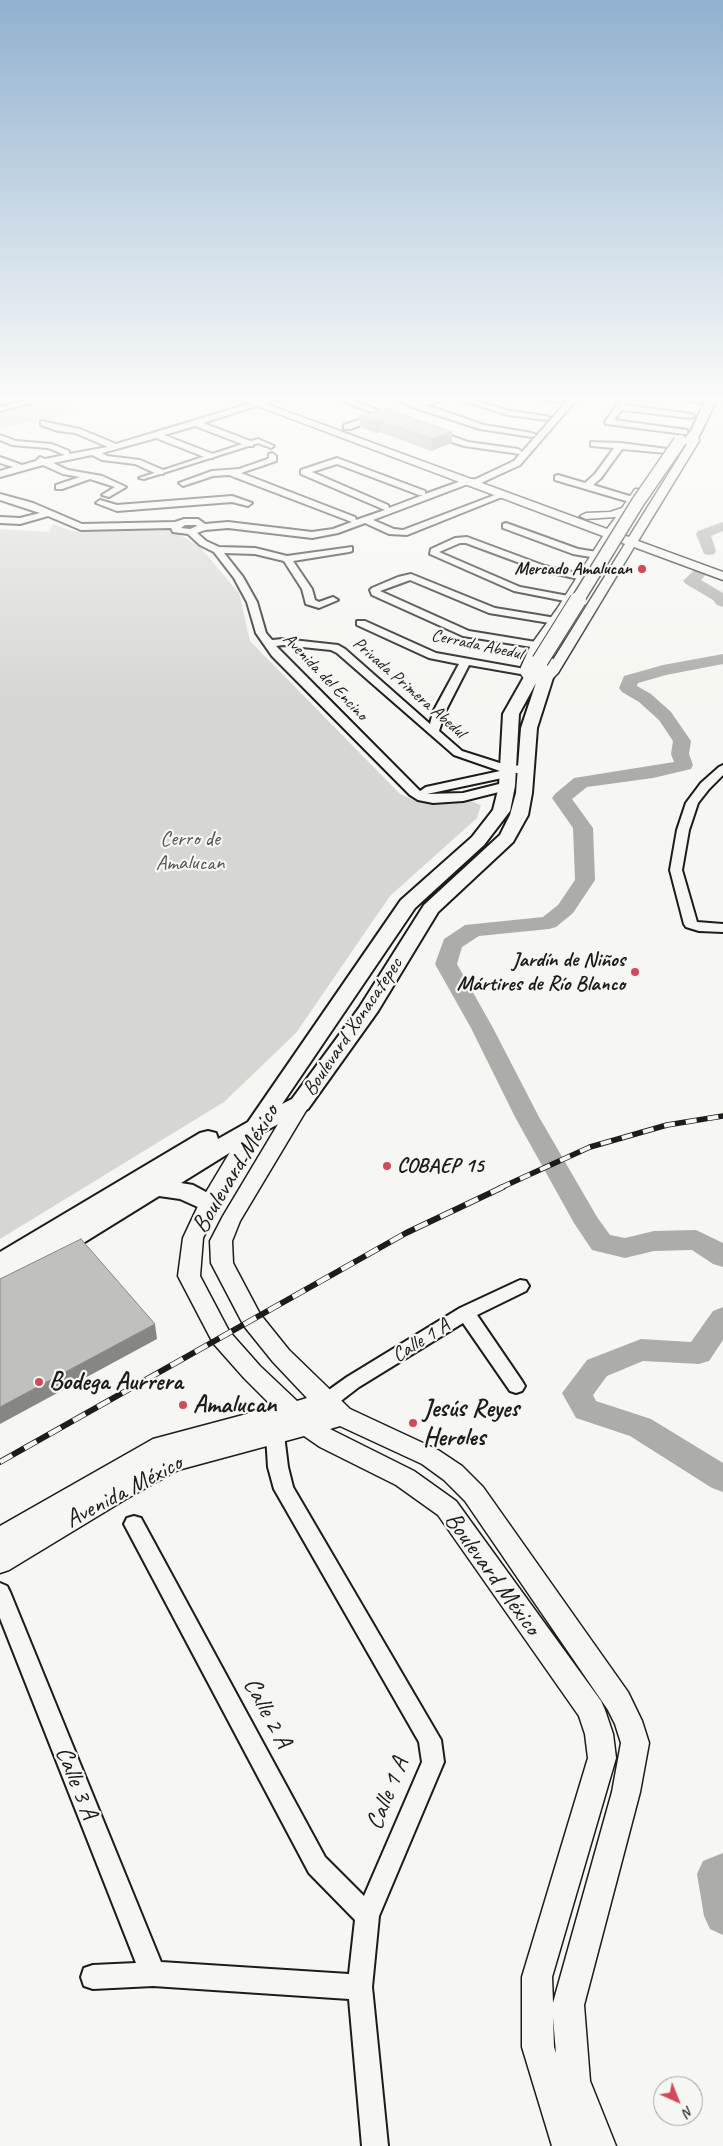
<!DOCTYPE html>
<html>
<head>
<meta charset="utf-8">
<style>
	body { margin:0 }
	#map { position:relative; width:723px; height:2146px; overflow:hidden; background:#f6f6f2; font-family:Caveat,sans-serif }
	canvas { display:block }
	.north { position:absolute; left:653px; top:2076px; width:50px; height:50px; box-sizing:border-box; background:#f6f6f2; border:1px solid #9f9f9c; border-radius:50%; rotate:136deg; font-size:14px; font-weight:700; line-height:20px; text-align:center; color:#1c1c1c }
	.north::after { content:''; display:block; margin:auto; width:18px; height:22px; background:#d1495b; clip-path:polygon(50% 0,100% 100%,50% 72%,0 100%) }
</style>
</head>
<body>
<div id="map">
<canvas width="723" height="2146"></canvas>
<div class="north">N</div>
</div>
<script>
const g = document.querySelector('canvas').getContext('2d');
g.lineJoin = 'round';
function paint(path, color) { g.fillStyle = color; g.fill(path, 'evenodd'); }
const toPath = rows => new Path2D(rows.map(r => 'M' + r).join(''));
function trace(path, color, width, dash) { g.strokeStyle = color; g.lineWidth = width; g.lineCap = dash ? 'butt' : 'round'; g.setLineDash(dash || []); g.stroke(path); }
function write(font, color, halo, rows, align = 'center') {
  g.font = font + ' Caveat,sans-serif'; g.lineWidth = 4.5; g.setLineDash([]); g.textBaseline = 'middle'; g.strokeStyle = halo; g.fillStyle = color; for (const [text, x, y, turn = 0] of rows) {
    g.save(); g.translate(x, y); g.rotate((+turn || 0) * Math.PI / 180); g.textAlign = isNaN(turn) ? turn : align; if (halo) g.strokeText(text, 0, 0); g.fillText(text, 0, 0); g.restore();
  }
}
paint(toPath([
	[50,399,78,411,34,424,29,422,0,429,0,411],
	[53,524,72,531,167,527,200,547,239,593,250,641,400,794,416,801,448,802,468,800,481,805,477,818,390,896,296,1033,224,1102,0,1239,0,529,49,532]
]), '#d6d6d2');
paint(toPath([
	[723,522,723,531,711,536,716,551,714,554,709,555,704,554,696,534,698,531,723,522],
	[699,568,704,570,707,573,701,580,723,593,723,607,717,605,713,600,686,584,683,581,694,570,699,568],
	[723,654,723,664,666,675,638,683,637,686,651,694,671,712,691,741,689,754,693,765,691,769,653,778,587,787,572,799,593,828,595,880,573,913,556,927,549,929,479,936,462,947,457,964,493,1028,539,1117,597,1217,610,1235,625,1238,654,1231,696,1230,723,1243,723,1267,713,1264,692,1250,654,1251,625,1258,592,1250,574,1223,515,1117,471,1028,435,964,444,939,465,925,543,917,558,905,575,880,573,828,552,798,555,794,574,778,674,762,671,754,673,741,659,720,639,702,622,692,619,688,624,676,663,665,723,654],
	[723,1307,723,1340,709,1361,699,1364,643,1361,607,1376,593,1395,596,1401,651,1419,723,1463,723,1492,712,1488,630,1436,576,1418,562,1393,587,1360,641,1339,691,1342,713,1311,723,1307],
	[723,1853,723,1935,710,1929,704,1916,697,1874,703,1861,723,1853]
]), '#acaca9');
const pedestrian = toPath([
	[258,439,274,446,271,448,258,443,144,479,139,478,258,439]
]);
const minor = toPath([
	[32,399,46,399,0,411,0,407,32,399],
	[265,399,278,399,203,423,253,442,253,446,247,446,195,426,164,435,213,454,213,458,207,458,156,438,102,453,107,456,140,460,163,470,163,474,157,474,135,464,102,460,92,455,53,463,68,470,102,476,126,487,109,497,102,495,115,487,90,479,62,489,56,489,56,485,80,477,63,474,43,465,0,477,0,471,13,467,0,463,0,457,22,465,36,461,40,457,45,459,65,455,48,448,12,445,0,440,0,435,16,441,52,444,69,451,69,454,108,447,75,433,58,431,41,425,41,421,80,429,116,444,265,399],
	[337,399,349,399,398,418,394,420,383,417,350,429,344,429,344,425,376,414,337,399],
	[397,399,409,399,418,402,431,399,446,399,426,405,484,425,532,433,536,435,532,437,480,429,412,407,397,399],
	[458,399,471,399,509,411,546,416,550,418,546,420,508,415,458,399],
	[540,399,563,399,565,401,561,403,540,399],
	[569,399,577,399,520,465,481,483,468,484,373,520,394,529,403,530,500,493,507,495,407,535,389,534,365,523,338,533,312,538,228,528,205,530,197,533,206,541,219,547,255,548,287,556,352,547,352,551,349,552,293,561,312,589,315,600,319,602,333,597,338,600,319,608,306,604,302,589,284,561,255,554,224,553,243,577,257,602,266,633,272,640,283,639,338,645,345,649,430,724,433,712,459,664,429,658,357,625,357,621,365,621,436,653,536,671,537,673,536,675,532,676,469,665,445,712,439,731,462,751,509,766,526,765,532,769,526,773,513,773,507,777,427,794,463,793,507,782,513,786,511,789,463,801,433,803,418,800,410,795,272,656,256,633,247,602,234,578,214,552,200,545,188,534,173,532,171,528,81,530,48,516,20,524,0,523,0,517,20,518,40,513,0,500,0,494,33,503,82,524,175,522,184,519,198,519,205,524,228,522,312,532,333,529,352,522,229,475,213,476,183,486,179,483,212,471,239,469,265,460,269,458,269,454,272,453,276,456,276,461,241,473,355,517,356,520,385,510,301,474,301,470,337,458,425,491,425,494,464,480,476,479,514,461,520,454,464,446,431,435,431,431,437,431,468,442,518,449,522,452,569,399],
	[337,464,419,495,423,495,389,508,388,505,312,472,337,464],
	[185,525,196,525,197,526,190,529,181,528,185,525],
	[283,645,331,650,337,653,454,755,500,771,426,787,420,791,276,646,283,645],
	[683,399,700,399,702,401,698,403,683,399],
	[620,401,626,401,625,405,691,414,695,416,691,418,622,410,614,420,687,430,687,434,684,434,606,424,605,422,620,401],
	[591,442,621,443,667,449,671,451,667,453,622,449,601,478,593,485,636,498,636,502,633,503,555,480,555,476,558,475,585,483,595,474,614,448,591,446,591,442],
	[232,496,252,503,248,506,232,502,117,511,96,503,100,500,117,505,232,496],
	[506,523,578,549,597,552,602,555,597,558,573,554,503,528,503,524,506,523],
	[467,537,545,566,586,575,588,577,583,580,539,570,466,543,460,543,439,552,520,587,574,597,574,601,570,602,514,591,430,554,431,549,455,538,467,537],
	[411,574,495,608,556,618,561,621,556,624,489,613,410,580,380,591,469,631,542,643,543,645,538,648,463,636,372,595,370,590,372,588,398,577,411,574],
	[723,765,723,775,709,789,698,803,689,830,682,870,697,922,723,924,723,932,699,931,686,927,684,924,670,870,677,830,686,803,701,783,719,767,723,765],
	[520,1280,526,1281,529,1286,526,1291,477,1315,522,1381,525,1386,522,1391,516,1393,510,1391,463,1323,359,1387,333,1407,326,1409,319,1407,317,1402,319,1397,347,1377,460,1308,520,1280],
	[272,1418,279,1421,284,1435,288,1467,293,1487,441,1740,444,1762,379,1916,372,1987,388,2146,362,2146,349,1999,153,1986,93,1989,84,1986,81,1977,84,1968,93,1965,136,1963,0,1618,0,1583,7,1586,10,1592,161,1962,349,1974,355,1920,309,1873,124,1524,127,1518,134,1516,141,1518,325,1857,364,1896,422,1762,419,1742,274,1489,268,1467,266,1435,263,1426,265,1421,272,1418]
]);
const tertiary = toPath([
	[239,399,253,399,607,529,616,517,586,519,580,516,586,513,610,512,622,508,635,489,643,489,644,491,617,533,629,537,689,441,689,435,694,432,698,433,699,441,638,541,723,572,723,580,634,547,558,673,551,680,541,680,539,677,548,668,625,544,612,539,569,610,544,645,535,667,534,673,537,677,535,680,525,680,520,673,521,667,531,645,557,609,603,536,239,399],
	[300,1098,307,1100,310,1104,240,1221,232,1241,233,1263,260,1314,289,1350,350,1409,438,1450,462,1466,483,1487,628,1692,642,1721,649,1743,640,1792,584,2005,590,2081,616,2146,552,2146,522,2047,522,1977,588,1758,585,1734,579,1716,438,1515,396,1485,320,1447,304,1436,178,1470,126,1499,9,1570,0,1573,0,1526,153,1439,273,1407,244,1378,213,1343,178,1276,183,1238,199,1204,248,1122,255,1120,262,1122,265,1127,219,1204,203,1238,200,1276,229,1331,260,1366,297,1401,307,1398,273,1362,244,1326,211,1263,210,1241,223,1216,290,1104,293,1100,300,1098],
	[340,1426,422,1464,444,1480,465,1501,608,1710,615,1724,621,1743,612,1792,553,2003,552,1977,616,1758,613,1734,605,1710,601,1701,456,1501,414,1471,330,1429,340,1426],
	[553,2017,556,2053,554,2047,553,2017]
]);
const secondary = toPath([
	[706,399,717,399,700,434,692,444,684,444,682,442,691,431,706,399],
	[540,657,555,659,558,662,537,728,532,793,528,815,513,842,438,912,378,1011,308,1109,263,1132,181,1183,193,1185,217,1198,221,1204,217,1210,209,1212,180,1199,159,1196,9,1289,0,1292,0,1252,200,1133,208,1131,216,1133,218,1139,248,1122,401,900,472,837,493,810,499,786,503,714,533,661,535,658,540,657],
	[536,683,521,728,516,793,510,815,500,835,424,905,359,1008,292,1099,282,1104,415,908,484,845,510,811,515,786,519,714,536,683]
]);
trace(pedestrian, '#1c1c1c', 4);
trace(minor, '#1c1c1c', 4);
trace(tertiary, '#1c1c1c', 3);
trace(secondary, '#1c1c1c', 4);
paint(pedestrian, '#f6f6f2');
paint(minor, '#f6f6f2');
paint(tertiary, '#f6f6f2');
paint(secondary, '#f6f6f2');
const railFar1 = toPath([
	[500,1188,590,1147,667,1125,723,1116]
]);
const rail = toPath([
	[0,1462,406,1233,503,1187]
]);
trace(railFar1, '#1c1c1c', 5.5);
trace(rail, '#1c1c1c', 6);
trace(railFar1, '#f6f6f2', 4, [11]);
trace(rail, '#f6f6f2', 4.5, [14]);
const secondaryBridgeFar1 = toPath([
	[577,601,638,502,680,441]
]);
const secondaryBridge = toPath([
	[540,661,578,600]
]);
trace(secondaryBridgeFar1, '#1c1c1c', 15, []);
trace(secondaryBridge, '#1c1c1c', 18, []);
trace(secondaryBridgeFar1, '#f6f6f2', 12);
trace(secondaryBridge, '#f6f6f2', 16);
paint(toPath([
	[360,416,452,432,452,443,431,451,380,432,376,433,360,427]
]), '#a5a5a3');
paint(toPath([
	[380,421,380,432,376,433,376,422],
	[452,432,452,443,431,451,432,439],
	[155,1324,157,1339,0,1424,0,1407]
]), '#868684');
const building = toPath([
	[385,408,452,432,432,439,380,421,376,422,360,416,385,408],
	[81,1239,155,1324,0,1407,0,1279,81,1239]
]);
paint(building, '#c0c0bd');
trace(building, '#868684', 1);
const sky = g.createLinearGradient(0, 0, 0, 700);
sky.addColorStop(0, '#90b1cf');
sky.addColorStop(0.57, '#fbfbf9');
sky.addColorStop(1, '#fbfbf900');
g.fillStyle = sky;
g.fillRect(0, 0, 723, 700);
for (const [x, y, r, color] of [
	[642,569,5,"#d1495b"],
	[635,972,5,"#d1495b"],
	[387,1166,5,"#d1495b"],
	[39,1382,5,"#d1495b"],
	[183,1405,5,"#d1495b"],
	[413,1423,5,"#d1495b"]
]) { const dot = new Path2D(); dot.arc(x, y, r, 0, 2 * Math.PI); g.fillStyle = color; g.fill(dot); trace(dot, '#f6f6f2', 2); }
write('bold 18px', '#1c1c1c', '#f6f6f2', [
	["Mercado Amalucan",632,569]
], 'right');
write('18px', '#1c1c1c', '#f6f6f2', [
	["Cerrada Abedul",477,645,12],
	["Avenida del Encino",325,677,46],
	["Privada Primera Abedul",409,688,41]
]);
write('21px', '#545453', '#f6f6f2', [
	["Cerro de",190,839],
	["Amalucan",190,863]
]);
write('bold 21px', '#1c1c1c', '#f6f6f2', [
	["Jardín de Niños",625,960],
	["Mártires de Río Blanco",625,984],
	["COBAEP 15",397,1166,"left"]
], 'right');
write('21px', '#1c1c1c', '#f6f6f2', [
	["Boulevard Xonacatepec",353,1027,-56],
	["Calle 1 A",421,1341,-32]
]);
write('25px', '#1c1c1c', '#f6f6f2', [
	["Boulevard México",236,1169,-59],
	["Avenida México",124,1492,-28],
	["Boulevard México",492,1574,54],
	["Calle 2 A",267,1713,62],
	["Calle 3 A",76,1783,68],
	["Calle 1 A",388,1794,-68]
]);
write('bold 25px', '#1c1c1c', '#f6f6f2', [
	["Bodega Aurrera",49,1382],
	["Amalucan",193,1405],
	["Jesús Reyes",423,1409],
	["Heroles",423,1438]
], 'left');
</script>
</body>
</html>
